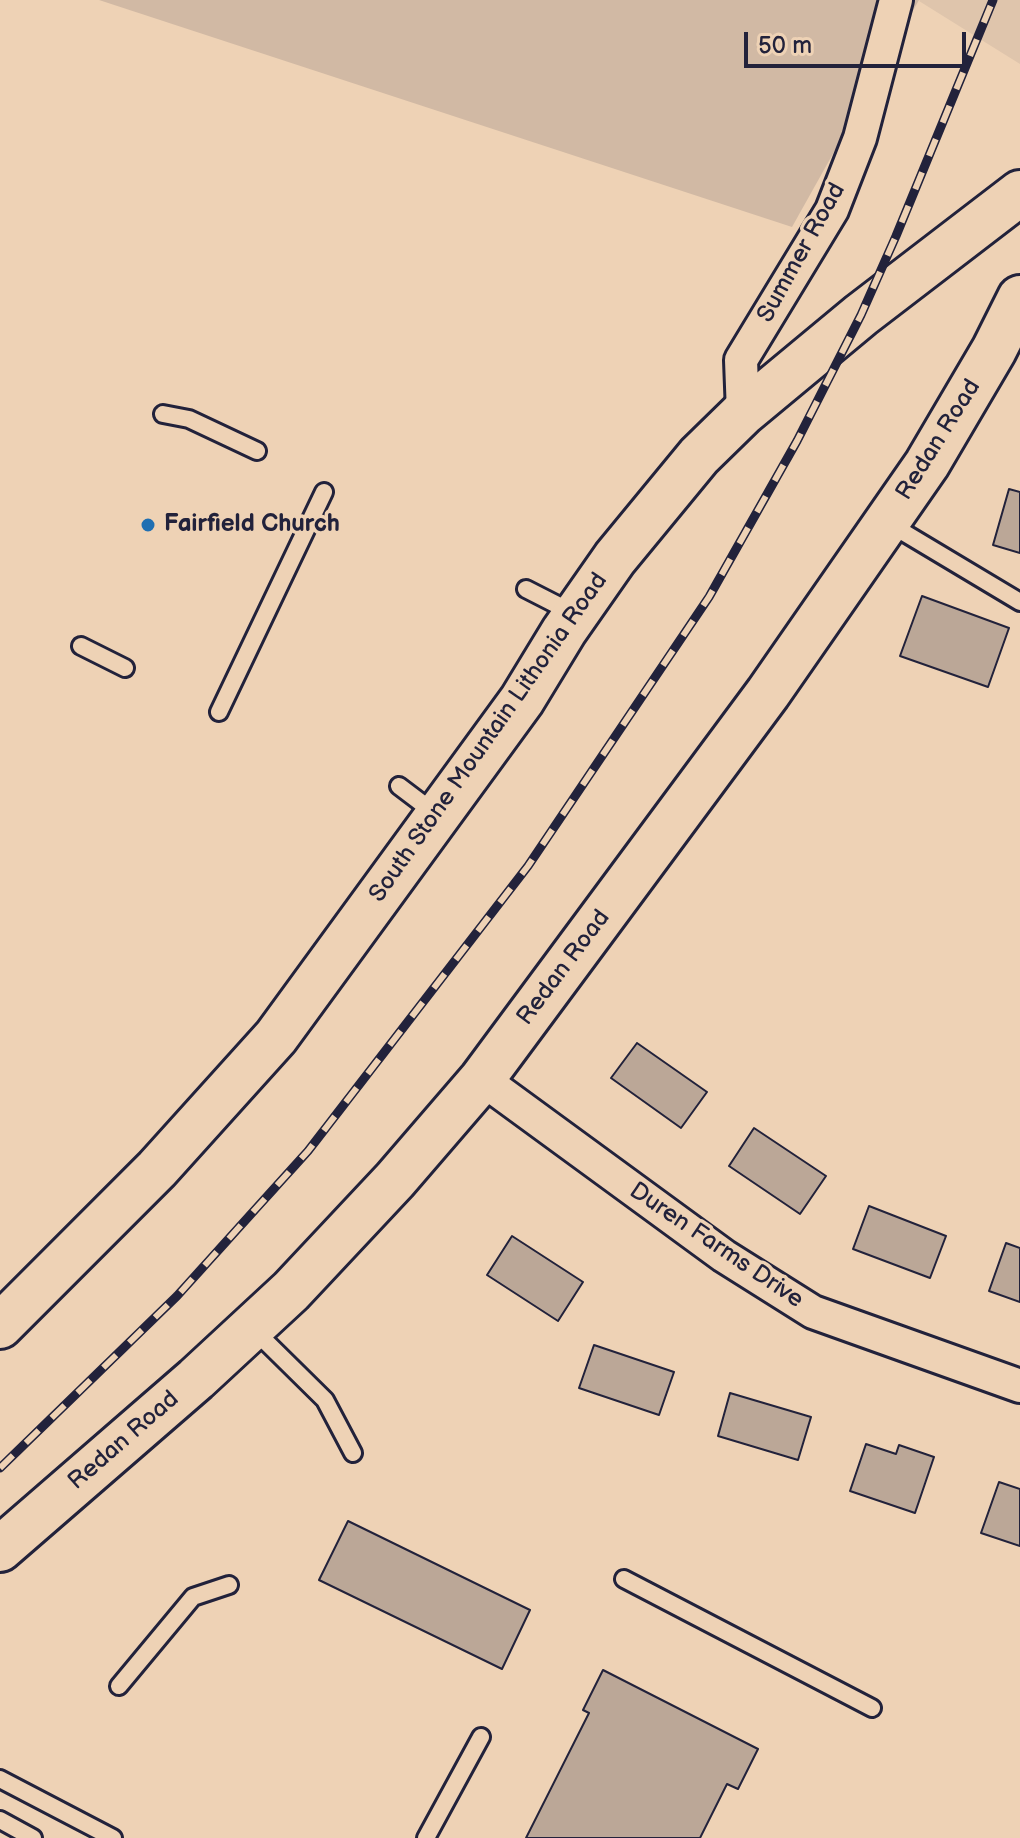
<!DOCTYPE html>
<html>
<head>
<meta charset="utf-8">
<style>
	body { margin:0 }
	#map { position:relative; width:1020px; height:1838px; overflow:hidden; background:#eed2b5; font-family:"Balsamiq Sans",sans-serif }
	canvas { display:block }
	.scale { position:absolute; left:744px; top:32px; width:222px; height:36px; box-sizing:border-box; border:4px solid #22223b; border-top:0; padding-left:10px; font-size:24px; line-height:28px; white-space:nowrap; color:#22223b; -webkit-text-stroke:6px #eed2b5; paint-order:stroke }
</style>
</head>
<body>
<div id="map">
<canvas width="1020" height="1838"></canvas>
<div class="scale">50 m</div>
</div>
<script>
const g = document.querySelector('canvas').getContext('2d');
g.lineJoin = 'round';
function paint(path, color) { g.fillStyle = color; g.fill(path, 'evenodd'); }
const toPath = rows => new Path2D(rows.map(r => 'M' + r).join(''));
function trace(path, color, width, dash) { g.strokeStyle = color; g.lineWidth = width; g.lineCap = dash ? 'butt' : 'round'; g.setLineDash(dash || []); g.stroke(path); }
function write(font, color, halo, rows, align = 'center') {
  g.font = font + ' "Balsamiq Sans",sans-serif'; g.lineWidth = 7; g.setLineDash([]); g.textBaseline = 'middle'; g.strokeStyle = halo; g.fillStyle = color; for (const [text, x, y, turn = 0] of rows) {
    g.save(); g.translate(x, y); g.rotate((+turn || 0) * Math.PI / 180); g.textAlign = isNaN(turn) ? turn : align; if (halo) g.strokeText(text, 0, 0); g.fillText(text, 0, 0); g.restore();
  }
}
paint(toPath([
	[920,0,1020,0,1020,64,919,1]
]), '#dfc5ac');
paint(toPath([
	[99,0,919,0,792,227]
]), '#d1b9a4');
const building = toPath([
	[1009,489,1020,492,1020,553,993,545,1009,489],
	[922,596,1009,628,988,687,900,656,922,596],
	[637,1043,707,1092,681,1128,611,1078,637,1043],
	[754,1128,826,1176,800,1214,729,1166,754,1128],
	[869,1206,946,1236,930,1278,853,1249,869,1206],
	[512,1236,583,1282,558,1321,487,1275,512,1236],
	[1006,1243,1020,1248,1020,1302,989,1291,1006,1243],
	[594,1345,674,1372,659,1415,579,1388,594,1345],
	[730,1393,811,1417,798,1460,718,1436,730,1393],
	[866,1444,896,1454,899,1445,934,1457,915,1513,850,1491,866,1444],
	[999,1482,1020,1489,1020,1546,981,1533,999,1482],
	[348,1521,530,1610,502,1669,319,1580,348,1521],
	[603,1670,758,1749,738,1789,727,1784,700,1838,526,1838,589,1713,583,1710,603,1670]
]);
paint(building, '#bba797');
trace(building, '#22223b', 2);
const service = toPath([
	[163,414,189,419,257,451],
	[888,523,1020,602],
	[526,589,575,614],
	[81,646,125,668],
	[219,712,324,492],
	[399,786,436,814],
	[252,1328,325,1400,353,1453],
	[624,1579,872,1708],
	[119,1686,193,1597,229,1585],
	[0,1779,113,1838],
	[0,1820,33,1838],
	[426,1838,481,1737]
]);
const minor = toPath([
	[743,413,741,360,832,210,860,138,896,0],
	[482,1079,724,1256,813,1312,1020,1386]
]);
const secondary = toPath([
	[0,1326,157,1169,276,1037,522,700,564,631,615,558,699,456,743,413,861,315,1020,193],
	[0,1549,196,1379,291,1291,395,1180,482,1079,768,693,927,464,994,350,1020,298]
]);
trace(service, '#22223b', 22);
trace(minor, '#22223b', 38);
trace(secondary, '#22223b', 50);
trace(service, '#eed2b5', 16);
trace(minor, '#eed2b5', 32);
trace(secondary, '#eed2b5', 44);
const rail = toPath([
	[0,1468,177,1296,308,1151,528,866,709,597,797,441,861,315,896,236,993,0]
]);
trace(rail, '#22223b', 9);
trace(rail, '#eed2b5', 6, [18]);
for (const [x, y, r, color] of [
	[148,525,8,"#1f6fb2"]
]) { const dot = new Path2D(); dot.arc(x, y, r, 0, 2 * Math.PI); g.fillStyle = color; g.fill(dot); trace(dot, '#eed2b5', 3); }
write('24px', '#22223b', '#eed2b5', [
	["Summer Road",802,253,-61],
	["Redan Road",939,440,-58],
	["South Stone Mountain Lithonia Road",489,738,-55],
	["Redan Road",564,968,-53],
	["Duren Farms Drive",716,1246,34],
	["Redan Road",124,1441,-41]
]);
write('bold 24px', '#22223b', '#eed2b5', [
	["Fairfield Church",164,525]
], 'left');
</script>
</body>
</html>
